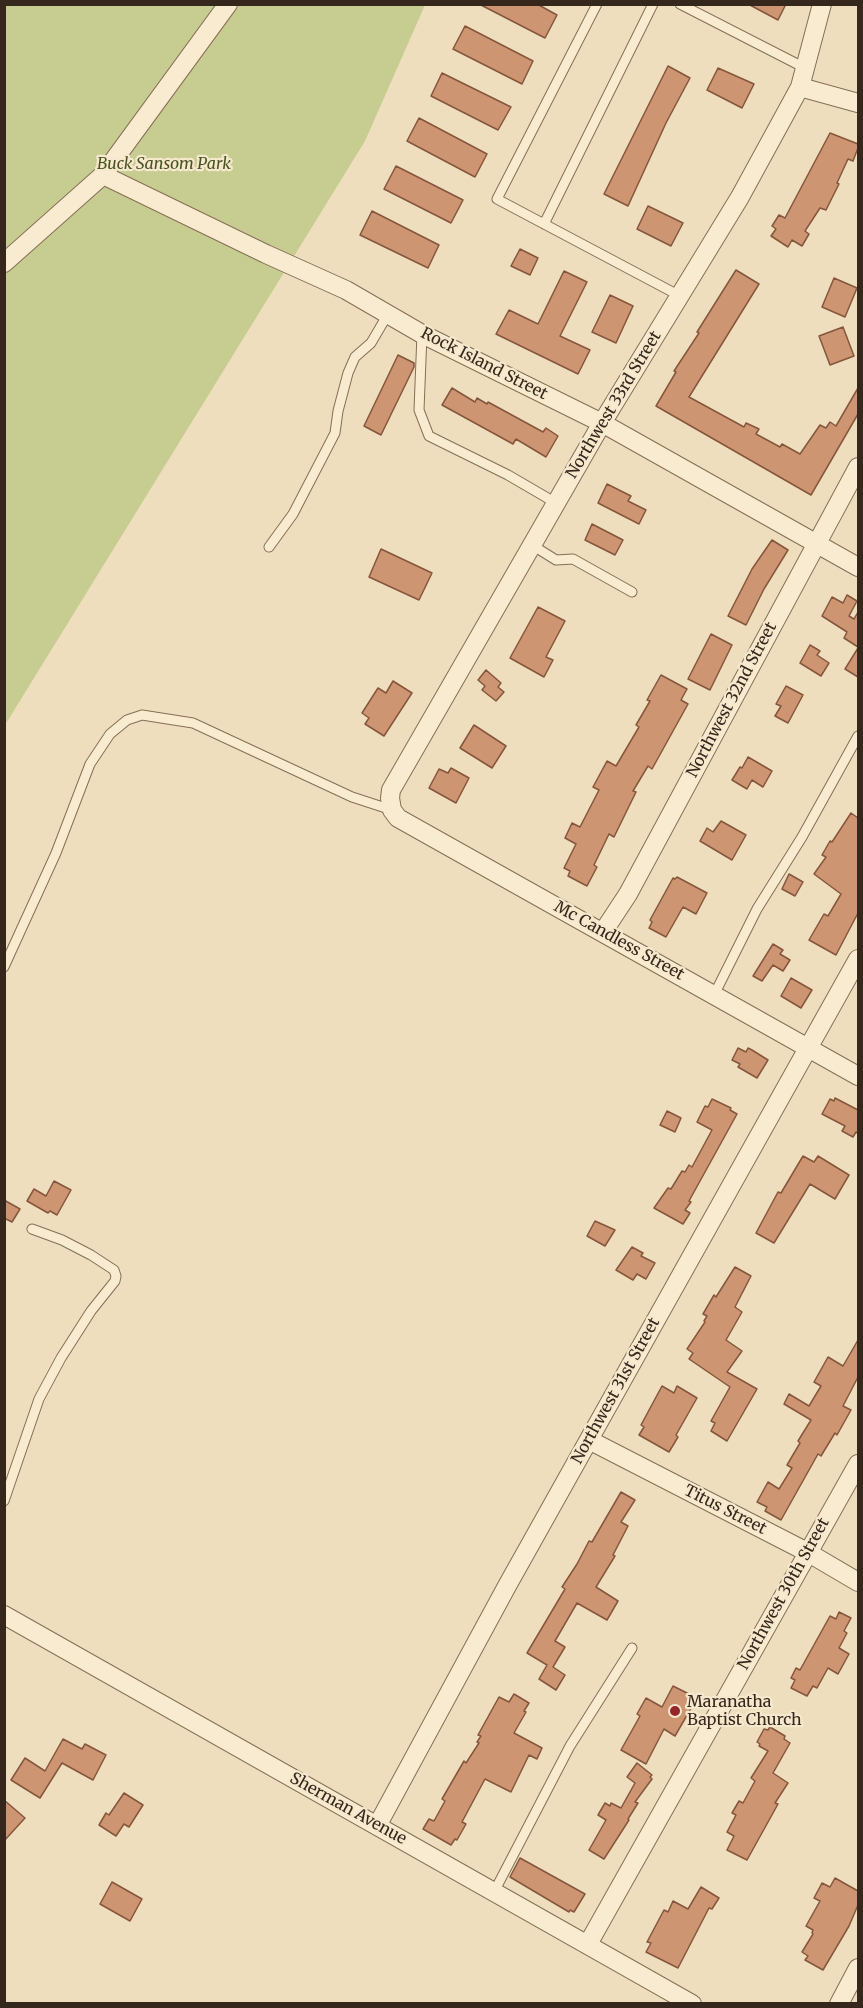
<!DOCTYPE html>
<html>
<head>
<meta charset="utf-8">
<style>
	body { margin:0 }
	#map { position:relative; width:863px; height:2008px; overflow:hidden; background:#eedebd; font-family:Merriweather,serif }
	canvas { display:block }
	.frame { position:absolute; inset:0; border:6px solid #35271b; pointer-events:none }
</style>
</head>
<body>
<div id="map">
<canvas width="863" height="2008"></canvas>
<div class="frame"></div>
</div>
<script>
const g = document.querySelector('canvas').getContext('2d');
g.lineJoin = 'round';
function paint(path, color) { g.fillStyle = color; g.fill(path, 'evenodd'); }
const toPath = rows => new Path2D(rows.map(r => 'M' + r).join(''));
function trace(path, color, width, dash) { g.strokeStyle = color; g.lineWidth = width; g.lineCap = dash ? 'butt' : 'round'; g.setLineDash(dash || []); g.stroke(path); }
function write(font, color, halo, rows, align = 'center') {
  g.font = font + ' Merriweather,serif'; g.lineWidth = 4.5; g.setLineDash([]); g.textBaseline = 'middle'; g.strokeStyle = halo; g.fillStyle = color; for (const [text, x, y, turn = 0] of rows) {
    g.save(); g.translate(x, y); g.rotate((+turn || 0) * Math.PI / 180); g.textAlign = isNaN(turn) ? turn : align; if (halo) g.strokeText(text, 0, 0); g.fillText(text, 0, 0); g.restore();
  }
}
paint(toPath([
	[5,5,425,5,365,141,5,725]
]), '#c7cc91');
const building = toPath([
	[479,4,537,4,557,15,545,38,479,4],
	[748,4,786,4,778,20,748,4],
	[465,26,533,61,522,84,453,49,465,26],
	[668,66,690,78,666,123,628,206,604,194,668,66],
	[718,68,754,84,742,108,707,90,718,68],
	[442,73,511,107,498,130,431,96,442,73],
	[419,118,487,154,475,177,407,141,419,118],
	[830,133,858,144,858,148,853,161,848,159,837,183,839,184,826,210,820,208,805,231,809,234,802,246,792,240,788,247,771,236,776,229,772,226,779,215,785,218,830,133],
	[396,166,463,200,451,223,384,189,396,166],
	[648,206,683,223,671,246,637,229,648,206],
	[372,211,439,245,428,268,360,235,372,211],
	[520,249,538,258,530,275,511,266,520,249],
	[736,270,759,284,689,397,744,427,746,423,759,429,756,434,780,447,782,444,800,454,820,425,826,428,830,422,836,426,858,388,858,414,811,495,656,406,676,372,674,371,699,333,697,332,736,270],
	[564,271,587,282,560,336,590,350,578,374,496,334,509,310,538,324,564,271],
	[834,278,857,288,845,317,822,307,834,278],
	[610,295,633,306,616,343,592,332,610,295],
	[843,327,854,356,830,365,819,336,843,327],
	[398,355,414,363,414,367,381,435,364,426,398,355],
	[452,388,475,402,477,398,487,404,488,402,543,432,546,428,558,436,546,457,516,439,513,444,442,405,452,388],
	[607,484,631,496,628,501,646,510,639,524,598,503,607,484],
	[592,524,623,540,615,555,585,540,592,524],
	[772,540,788,550,764,589,746,625,728,616,752,569,772,540],
	[381,549,432,573,419,600,369,577,381,549],
	[847,595,857,601,849,616,854,619,858,612,858,647,844,638,847,632,822,616,832,597,843,603,847,595],
	[538,607,565,621,546,657,553,660,544,677,510,658,538,607],
	[711,634,732,645,710,690,688,679,711,634],
	[810,645,820,651,817,655,829,663,821,676,800,663,810,645],
	[858,648,858,677,845,669,858,648],
	[486,670,501,683,498,687,504,692,496,701,482,690,485,686,478,680,486,670],
	[661,675,687,689,681,700,688,704,652,769,648,766,633,791,636,792,614,837,609,834,594,865,597,867,587,886,568,876,570,871,564,868,576,844,565,838,572,823,580,827,599,790,593,787,607,761,616,766,639,727,636,725,650,701,647,700,661,675],
	[393,681,412,693,384,736,365,724,369,718,362,713,378,688,386,693,393,681],
	[786,686,803,695,788,723,775,716,781,706,776,704,786,686],
	[474,725,506,746,492,768,460,748,474,725],
	[748,757,772,771,763,787,752,780,747,789,732,780,740,767,742,768,748,757],
	[451,768,469,778,456,803,429,788,439,769,448,773,451,768],
	[851,813,858,818,858,913,836,955,809,940,824,914,828,916,841,894,814,874,826,857,822,855,830,841,832,842,851,813],
	[721,821,746,835,732,860,700,841,707,828,713,832,721,821],
	[789,874,803,882,795,896,782,889,789,874],
	[677,877,707,893,696,914,683,907,666,937,649,928,652,922,650,920,673,878,675,879,677,877],
	[773,944,783,950,780,954,790,960,783,971,773,965,762,981,753,976,773,944],
	[791,978,812,990,801,1008,781,996,791,978],
	[738,1048,746,1052,748,1048,752,1050,768,1060,757,1078,738,1067,740,1064,732,1060,738,1048],
	[835,1098,858,1110,858,1133,856,1132,853,1137,842,1131,845,1126,822,1114,830,1099,834,1101,835,1098],
	[712,1099,731,1108,730,1110,737,1114,689,1201,691,1202,685,1210,690,1213,683,1224,654,1208,668,1188,671,1189,682,1171,685,1172,689,1165,692,1167,712,1130,697,1122,705,1106,708,1107,712,1099],
	[667,1111,681,1118,675,1132,660,1125,667,1111],
	[803,1156,814,1162,818,1156,849,1175,835,1199,810,1184,774,1243,756,1233,778,1192,781,1193,803,1156],
	[54,1181,71,1190,57,1215,50,1211,48,1213,27,1201,34,1189,46,1196,54,1181],
	[4,1200,20,1209,12,1222,4,1218,4,1200],
	[595,1221,615,1230,605,1246,587,1236,595,1221],
	[632,1247,643,1253,641,1256,655,1263,646,1279,637,1274,633,1280,616,1270,632,1247],
	[735,1267,751,1276,735,1307,742,1312,726,1340,742,1351,727,1372,757,1389,727,1441,711,1431,715,1423,711,1421,730,1387,689,1359,693,1353,687,1349,705,1322,704,1321,707,1316,703,1314,714,1295,716,1297,735,1267],
	[858,1340,858,1377,843,1406,851,1410,837,1435,835,1433,821,1456,818,1454,781,1520,765,1511,767,1507,757,1502,768,1482,779,1489,792,1468,787,1465,800,1443,798,1441,811,1420,784,1404,789,1394,809,1406,821,1386,814,1382,828,1357,843,1366,858,1340],
	[662,1386,674,1393,677,1386,697,1398,676,1435,678,1437,669,1452,639,1435,644,1427,641,1425,662,1386],
	[621,1492,635,1500,621,1522,628,1526,613,1555,615,1556,596,1587,618,1601,607,1620,577,1603,555,1641,565,1647,553,1667,565,1675,556,1690,539,1679,547,1665,527,1653,565,1589,562,1587,577,1564,589,1541,592,1542,621,1492],
	[839,1612,851,1618,844,1631,847,1633,839,1648,849,1654,838,1674,828,1668,817,1688,813,1686,807,1696,791,1688,795,1680,791,1678,796,1668,800,1670,830,1616,836,1619,839,1612],
	[673,1686,697,1698,675,1736,664,1729,646,1764,621,1750,640,1716,637,1714,646,1698,662,1707,673,1686],
	[514,1694,529,1703,524,1711,526,1712,514,1733,542,1748,537,1759,529,1755,511,1792,485,1779,462,1822,466,1824,457,1840,455,1839,451,1845,423,1829,429,1819,434,1821,445,1801,442,1799,464,1761,466,1763,479,1743,477,1742,481,1736,478,1735,499,1697,509,1702,514,1694],
	[770,1727,785,1736,784,1739,790,1743,773,1773,788,1783,775,1803,778,1804,747,1860,727,1850,734,1836,727,1832,736,1815,732,1813,739,1801,743,1803,755,1781,751,1778,768,1751,759,1746,760,1744,757,1742,764,1729,768,1730,770,1727],
	[63,1739,82,1749,85,1744,106,1755,93,1780,62,1763,40,1798,11,1780,25,1758,45,1771,63,1739],
	[637,1763,652,1775,650,1777,652,1779,635,1802,638,1803,628,1819,629,1820,604,1859,589,1850,606,1820,598,1815,605,1803,610,1806,611,1803,621,1808,635,1783,627,1777,637,1763],
	[124,1793,143,1805,129,1827,124,1824,116,1836,99,1825,106,1813,109,1815,124,1793],
	[4,1800,25,1818,4,1841,4,1800],
	[520,1858,585,1894,574,1912,570,1910,569,1912,510,1877,520,1858],
	[835,1878,858,1891,858,1905,849,1926,823,1970,805,1960,808,1956,802,1952,813,1934,812,1933,813,1930,806,1926,820,1901,814,1898,822,1883,830,1887,835,1878],
	[112,1882,142,1899,130,1921,100,1904,112,1882],
	[701,1887,719,1898,712,1909,709,1908,678,1968,646,1952,651,1943,647,1942,664,1910,668,1912,673,1901,688,1909,701,1887]
]);
paint(building, '#cd9572');
trace(building, '#85563c', 1.5);
const lane = toPath([
	[597,4,497,199,680,296],
	[680,4,805,68],
	[544,224,653,4],
	[422,334,419,410,429,436,508,475,556,503],
	[532,545,556,560,573,559,632,592],
	[269,547,293,514,335,433,338,411,348,373,355,357,371,343,388,314],
	[4,967,56,853,90,764,110,734,127,720,142,715,193,723,352,797,392,810],
	[714,995,757,909,802,837,858,736],
	[4,1501,39,1399,61,1358,91,1311,115,1281,116,1276,114,1270,91,1255,62,1240,32,1229],
	[494,1892,570,1746,632,1648]
]);
const street = toPath([
	[822,4,800,87,740,197,602,423,532,545,391,790,390,798,392,810,398,818,858,1076],
	[800,87,858,103],
	[103,175,266,254,346,290,422,334,602,423,858,567],
	[4,263,103,175,228,4],
	[603,932,628,894,858,467],
	[589,1440,807,1552,858,1582],
	[4,1615,692,2004],
	[377,1826,507,1586,858,959],
	[588,1944,858,1464],
	[839,2004,858,1968]
]);
trace(lane, '#866e56', 11);
trace(street, '#866e56', 20);
trace(lane, '#f9ebd0', 9);
trace(street, '#f9ebd0', 18);
for (const [x, y, r, color] of [
	[675,1711,6,"#96252a"]
]) { const dot = new Path2D(); dot.arc(x, y, r, 0, 2 * Math.PI); g.fillStyle = color; g.fill(dot); trace(dot, '#f5e8cc', 2); }
write('italic 16px', '#475221', '#f5e8cc', [
	["Buck Sansom Park",164,164]
]);
write('16px', '#35271b', '#f5e8cc', [
	["Rock Island Street",484,364,27],
	["Northwest 33rd Street",614,405,-59],
	["Northwest 32nd Street",732,700,-62],
	["Mc Candless Street",619,941,29],
	["Northwest 31st Street",616,1391,-61],
	["Titus Street",725,1510,27],
	["Northwest 30th Street",784,1594,-61],
	["Sherman Avenue",348,1809,29]
]);
write('16px', '#35271b', '#f5e8cc', [
	["Maranatha",687,1702],
	["Baptist Church",687,1720]
], 'left');
</script>
</body>
</html>
